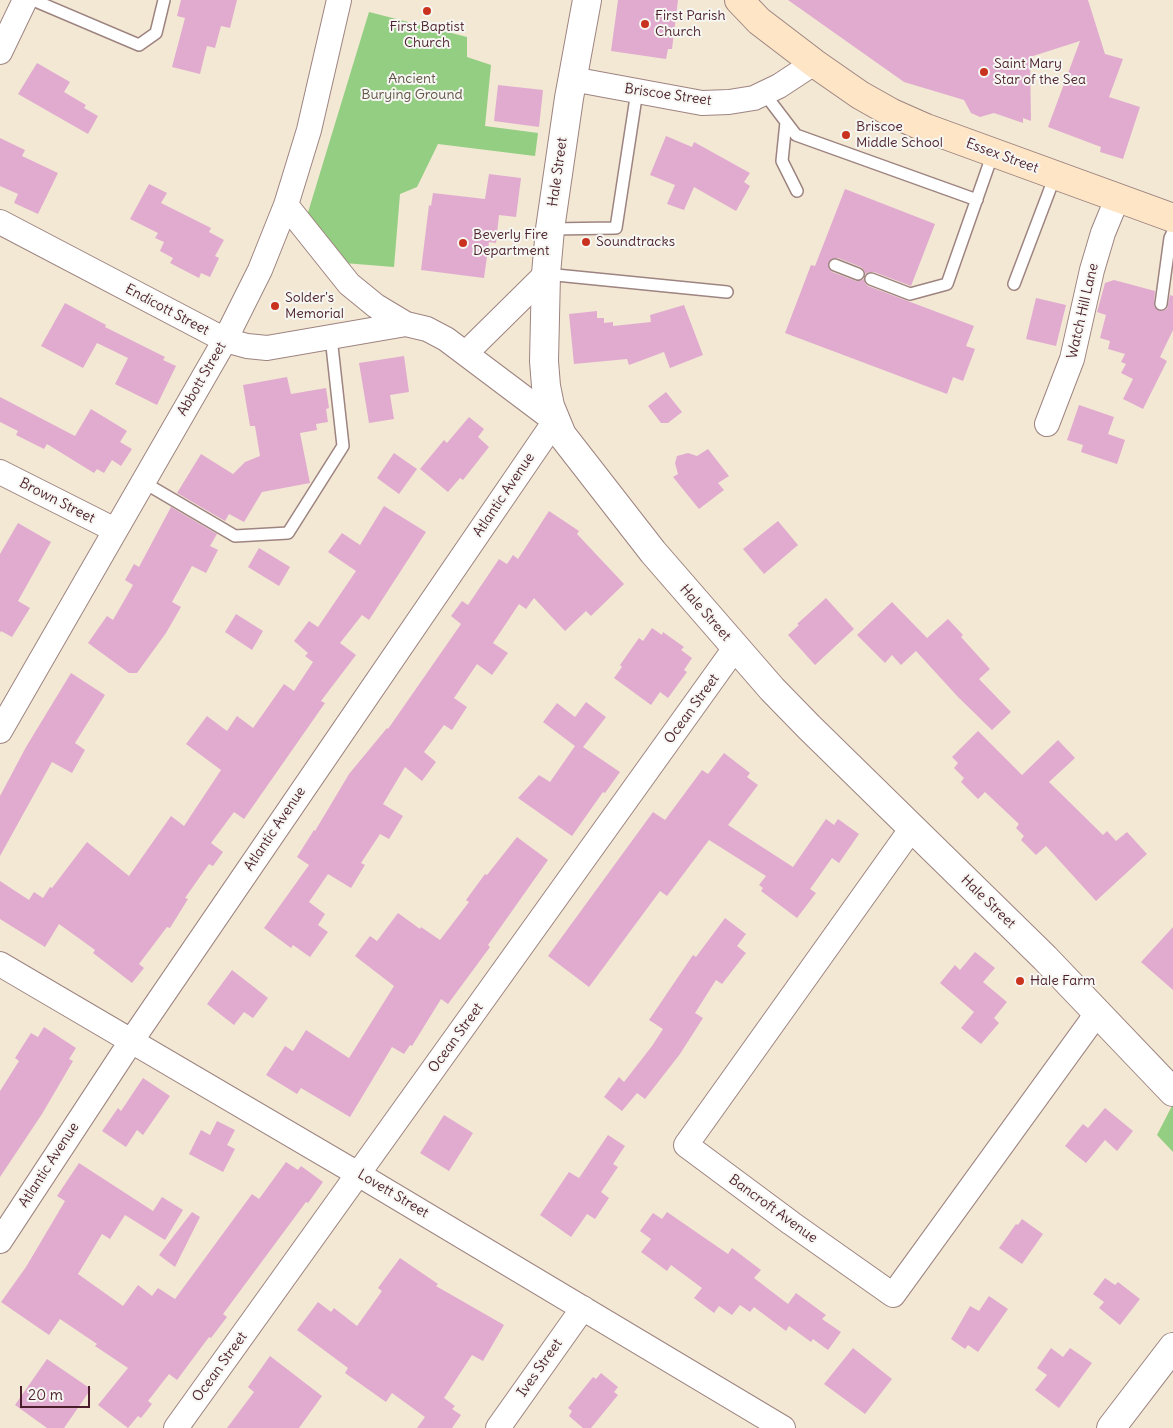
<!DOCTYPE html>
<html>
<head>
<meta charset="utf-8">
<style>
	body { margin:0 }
	#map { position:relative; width:1173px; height:1428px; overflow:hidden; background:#f2e8d4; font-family:Delius,sans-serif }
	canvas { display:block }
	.scale { position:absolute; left:20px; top:1386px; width:70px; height:22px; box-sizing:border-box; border:2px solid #4a1f2b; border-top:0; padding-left:6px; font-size:15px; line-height:18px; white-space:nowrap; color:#4a1f2b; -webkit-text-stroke:4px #f6f6f2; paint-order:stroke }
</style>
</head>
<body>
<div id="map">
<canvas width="1173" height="1428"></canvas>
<div class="scale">20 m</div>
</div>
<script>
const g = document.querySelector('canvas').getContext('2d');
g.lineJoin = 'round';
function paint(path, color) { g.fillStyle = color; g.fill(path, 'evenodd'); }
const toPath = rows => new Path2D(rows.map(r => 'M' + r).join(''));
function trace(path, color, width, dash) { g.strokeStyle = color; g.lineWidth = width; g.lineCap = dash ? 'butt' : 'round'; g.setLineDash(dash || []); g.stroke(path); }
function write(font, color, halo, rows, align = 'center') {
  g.font = font + ' Delius,sans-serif'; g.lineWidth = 4; g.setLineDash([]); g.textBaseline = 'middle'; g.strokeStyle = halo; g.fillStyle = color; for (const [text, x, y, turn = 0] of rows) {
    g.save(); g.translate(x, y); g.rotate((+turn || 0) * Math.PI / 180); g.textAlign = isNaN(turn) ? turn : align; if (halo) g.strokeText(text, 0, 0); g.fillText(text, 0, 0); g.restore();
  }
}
paint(toPath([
	[369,12,467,37,467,57,491,65,485,126,538,133,535,156,438,144,417,187,400,194,394,267,344,263,306,219],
	[1173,1104,1173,1152,1157,1135]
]), '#94ce82');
paint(toPath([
	[181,0,237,0,230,28,221,26,215,48,207,46,200,74,172,67,185,18,177,16],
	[618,0,678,0,672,49,668,49,666,59,611,51],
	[788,0,1088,0,1105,54,1123,59,1109,97,1140,107,1123,159,1100,152,1101,147,1048,127,1080,41,1030,57,1031,121,1023,118,1023,123,994,113,980,117,971,113,964,100,904,82],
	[37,63,70,82,64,92,86,105,84,108,98,116,88,134,18,94],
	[498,85,543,90,539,127,494,121],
	[666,136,692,147,694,142,750,173,744,182,750,186,736,211,694,187,684,210,667,204,675,185,650,175],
	[0,138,25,150,22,156,58,173,38,214,14,203,18,194,0,186],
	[489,174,521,178,516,217,499,215,496,243,489,242,484,278,421,270,429,205,431,206,433,193,485,199],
	[149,184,167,193,161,203,211,228,209,232,224,240,215,256,219,258,210,277,201,273,199,278,170,263,173,258,160,251,164,242,155,238,158,233,130,219],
	[845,189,935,224,911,286,874,272,869,272,865,274,864,270,861,267,838,258,831,259,828,266,832,272,856,281,860,281,864,279,865,283,868,286,974,326,966,346,975,349,963,381,953,377,947,394,785,333,811,265,815,266],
	[1114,280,1155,291,1154,306,1160,311,1167,309,1170,295,1173,296,1173,330,1160,357,1167,361,1143,409,1123,399,1133,379,1121,373,1126,364,1121,362,1125,354,1108,349,1110,341,1100,338,1106,315,1097,312,1105,283],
	[1036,298,1066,305,1056,346,1026,339],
	[65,303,106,325,105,327,165,357,163,360,176,366,157,405,115,384,128,358,97,343,83,368,41,346],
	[684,305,703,355,670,368,664,352,629,365,627,359,574,364,569,314,597,311,597,318,604,318,604,323,613,322,613,326,651,322,650,315],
	[404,356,409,392,390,395,394,419,369,423,359,363],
	[287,377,291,394,326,388,329,408,326,409,328,422,316,424,317,430,300,433,310,483,262,492,244,522,229,514,225,521,177,493,201,454,233,474,245,462,260,456,255,426,250,426,243,385],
	[666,392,682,412,668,423,661,423,648,406],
	[0,397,75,436,91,409,127,431,120,442,132,449,121,466,112,460,104,473,97,469,94,473,47,444,44,449,16,435,18,431,0,422],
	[1079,405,1114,417,1108,434,1125,440,1117,464,1081,452,1083,445,1067,440],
	[469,417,484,429,478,437,489,447,463,480,460,478,448,492,420,469,444,440,447,443],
	[708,449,729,476,718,483,724,490,699,509,673,477,678,474,675,463,677,456,688,453,697,456],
	[394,453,417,469,399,494,377,478],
	[384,506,426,532,369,620,362,615,340,643,356,655,321,701,325,703,244,819,234,812,211,843,223,852,213,866,209,864,185,898,188,899,170,928,167,927,139,964,144,968,132,983,93,953,95,950,59,924,45,947,0,919,0,881,29,900,34,892,43,898,50,887,52,888,87,842,129,876,171,816,184,826,221,770,186,744,207,716,227,731,237,716,253,728,284,684,294,691,313,662,305,656,308,653,294,641,309,621,318,627,356,571,328,552,342,533,360,545],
	[171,507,217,534,210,546,218,550,206,573,192,566,172,602,181,607,166,633,137,673,129,673,88,643,107,616,113,620,133,585,125,580,134,564,139,567],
	[549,511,579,531,577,534,624,584,591,616,586,611,565,631,534,598,526,609,519,604,493,643,508,653,492,675,477,664,454,698,467,707,452,730,444,725,424,752,436,762,422,781,405,767,383,804,403,816,389,839,380,834,361,863,365,865,351,888,328,874,309,902,325,914,318,925,328,932,310,957,293,945,291,948,264,928,309,865,297,857,314,830,315,831,349,774,387,728,388,729,461,624,451,616,462,601,468,605,499,559,507,564,513,555,518,559],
	[778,521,798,545,764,574,743,549],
	[18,523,51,542,18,601,30,608,12,637,1,631,0,633,0,554],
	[259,548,290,567,279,586,248,567],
	[826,598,854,629,815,665,788,635,799,625,797,624],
	[892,602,927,638,948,619,963,635,961,637,990,669,979,679,1011,712,992,730,958,697,916,651,901,665,892,655,885,663,857,635],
	[236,614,263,631,252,650,225,632],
	[652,628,662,635,663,632,684,647,681,650,692,658,684,670,687,672,668,698,660,692,651,705,614,678,622,667,620,665,639,638,643,641],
	[71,673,105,695,75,743,85,750,72,773,52,762,0,856,0,796,26,747],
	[586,702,606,717,583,747,620,772,605,793,603,792,572,836,518,798,539,775,550,782,575,746,543,722,557,703,575,717],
	[978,731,1022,775,1058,740,1075,758,1049,782,1103,835,1107,831,1116,841,1127,832,1147,854,1096,901,1046,846,1036,855,1021,840,1024,836,1016,828,1019,824,985,792,978,799,961,782,964,778,954,768,958,763,952,757],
	[724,753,750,773,747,777,758,785,728,825,793,867,826,819,834,825,838,819,859,834,839,863,832,858,810,889,816,893,797,918,761,891,763,888,759,885,766,876,709,840,667,896,660,891,589,987,548,956,653,812,665,820,702,770,708,774],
	[517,837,548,860,488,945,490,947,448,1004,441,999,412,1046,410,1045,404,1054,392,1047,350,1117,301,1088,297,1094,266,1075,285,1046,293,1051,306,1030,349,1058,394,986,355,956,370,936,377,941,398,913,420,929,421,927,440,940,469,902,466,900,485,874,487,875],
	[725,918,746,934,737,946,746,953,722,984,716,980,695,1013,703,1018,680,1054,645,1099,637,1093,622,1111,604,1097,619,1077,624,1082,652,1046,663,1029,649,1020,693,955,696,957],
	[1173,927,1173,990,1141,962],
	[975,952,995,968,983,982,1007,1002,994,1018,999,1023,981,1044,961,1028,974,1012,940,983,955,965,960,970],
	[232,970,268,998,253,1018,244,1012,234,1025,207,1004],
	[44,1027,76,1048,69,1059,73,1061,42,1114,0,1177,0,1091,19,1061,15,1058,31,1033,38,1037],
	[143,1078,170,1096,143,1135,137,1130,126,1147,102,1131,118,1108,121,1111],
	[1105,1108,1133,1131,1117,1151,1105,1140,1086,1163,1065,1146,1083,1124,1088,1128],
	[444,1115,473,1133,449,1171,420,1153],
	[217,1121,235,1130,227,1145,235,1149,223,1172,189,1154,201,1130,210,1135],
	[608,1135,625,1146,613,1164,618,1167,601,1192,609,1198,595,1219,587,1214,571,1237,540,1215,569,1172,579,1178],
	[286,1162,298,1170,301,1166,323,1182,308,1203,306,1202,223,1314,227,1317,211,1338,209,1337,177,1380,169,1374,148,1401,152,1404,141,1418,138,1416,128,1428,98,1405,128,1368,95,1346,97,1344,60,1319,49,1335,1,1302,26,1267,65,1201,57,1196,79,1163,153,1211,162,1197,183,1210,165,1240,125,1215,110,1239,102,1234,78,1274,123,1306,138,1285,152,1296,158,1288,175,1299,252,1194,259,1199],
	[192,1212,200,1217,175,1267,159,1255],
	[667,1212,728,1254,732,1248,761,1270,754,1278,788,1304,796,1293,826,1315,822,1319,841,1332,828,1350,813,1339,811,1342,789,1326,786,1331,754,1307,750,1312,740,1305,732,1315,719,1306,714,1313,694,1298,702,1288,671,1265,667,1271,641,1252,651,1239,640,1231,653,1213,662,1219],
	[1022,1219,1043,1234,1022,1264,999,1248,1016,1224,1018,1225],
	[400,1258,438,1284,436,1286,504,1325,483,1361,472,1355,444,1398,455,1406,452,1409,461,1415,452,1428,417,1428,425,1417,392,1393,386,1402,345,1373,348,1368,297,1330,318,1302,331,1312,334,1308,357,1326,382,1291,378,1288],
	[1105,1278,1115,1285,1118,1282,1140,1299,1120,1325,1099,1308,1104,1302,1093,1294],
	[989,1296,1008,1309,978,1352,968,1345,965,1349,951,1339,970,1306,979,1311],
	[853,1348,892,1379,865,1414,824,1384],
	[1051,1348,1063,1357,1070,1348,1092,1363,1059,1408,1035,1390,1047,1375,1037,1368],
	[270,1356,322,1396,299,1428,227,1428,254,1392,248,1387],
	[47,1359,91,1389,64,1428,47,1428,15,1405],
	[601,1373,618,1387,614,1392,618,1395,591,1428,583,1428,569,1416,572,1411,568,1408,593,1377,596,1379]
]), '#e1abd0');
const service = toPath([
	[33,0,139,45,156,33,164,0],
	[764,93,796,135,977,200],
	[786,122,782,161,797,191],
	[550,229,616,228,637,91],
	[835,265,858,274],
	[546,274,727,292],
	[871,279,910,294,947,284,993,153],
	[1014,284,1055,176],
	[1161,304,1170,238,1173,232],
	[143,482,235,536,288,533,343,446,331,337]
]);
const minor = toPath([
	[0,52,25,0],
	[572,79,702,103,729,102,754,98,779,86,814,63],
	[0,222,225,340,247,346,267,348,406,324],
	[466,353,546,274],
	[1047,424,1072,359,1092,270,1103,233,1117,199],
	[0,472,115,530],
	[0,731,225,340,260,270,286,205,298,166,309,130,339,0],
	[912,828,686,1145,791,1223,893,1295,1098,1012],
	[0,964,358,1174,783,1428],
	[0,1241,132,1040,555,421,446,339,427,329,406,324,376,306,349,284,286,205],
	[176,1428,735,648],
	[498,1428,583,1308]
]);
const tertiary = toPath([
	[587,0,569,98,550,229,546,274,544,361,546,386,550,406,562,435,653,552,772,689,809,727,1045,958,1173,1092],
	[1111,1428,1173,1347]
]);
const secondary = toPath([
	[739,0,759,21,814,63,860,95,892,113,926,128,1173,218]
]);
trace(service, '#9e8480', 14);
trace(minor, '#9e8480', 26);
trace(tertiary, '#9e8480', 30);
trace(secondary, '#9e8480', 30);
trace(service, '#fff', 11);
trace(minor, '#fff', 24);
trace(tertiary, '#fff', 28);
trace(secondary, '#fee5c5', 28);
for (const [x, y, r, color] of [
	[427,11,5,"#c8321e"],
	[645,24,5,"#c8321e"],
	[984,72,5,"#c8321e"],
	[846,135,5,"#c8321e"],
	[586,242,5,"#c8321e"],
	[463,243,5,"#c8321e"],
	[275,306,5,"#c8321e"],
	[1020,981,5,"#c8321e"]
]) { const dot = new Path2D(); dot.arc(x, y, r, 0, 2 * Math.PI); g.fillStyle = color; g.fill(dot); trace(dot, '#f6f6f2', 2); }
write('14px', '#4a1f2b', '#f6f6f2', [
	["First Parish",655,16],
	["Church",655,32],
	["First Baptist",427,27,"center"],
	["Church",427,43,"center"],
	["Saint Mary",994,64],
	["Star of the Sea",994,80],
	["Briscoe",856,127],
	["Middle School",856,143],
	["Beverly Fire",473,235],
	["Department",473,251],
	["Soundtracks",596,242],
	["Solder's",285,298],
	["Memorial",285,314],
	["Hale Farm",1030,981]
], 'left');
write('14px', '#605445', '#f6f6f2', [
	["Ancient",412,79],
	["Burying Ground",412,95]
]);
write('14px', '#4a1f2b', '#f6f6f2', [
	["Briscoe Street",668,95,8],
	["Essex Street",1002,156,20],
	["Hale Street",558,172,-82],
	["Endicott Street",167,310,28],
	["Watch Hill Lane",1083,311,-77],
	["Abbott Street",202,379,-60],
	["Atlantic Avenue",504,495,-56],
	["Brown Street",57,501,27],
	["Hale Street",705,613,49],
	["Ocean Street",692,709,-54],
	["Atlantic Avenue",275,829,-56],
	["Hale Street",988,902,44],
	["Ocean Street",456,1038,-54],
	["Atlantic Avenue",49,1165,-57],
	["Lovett Street",393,1194,31],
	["Bancroft Avenue",773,1209,36],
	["Ocean Street",220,1367,-54],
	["Ives Street",540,1368,-55]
]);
</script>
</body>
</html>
